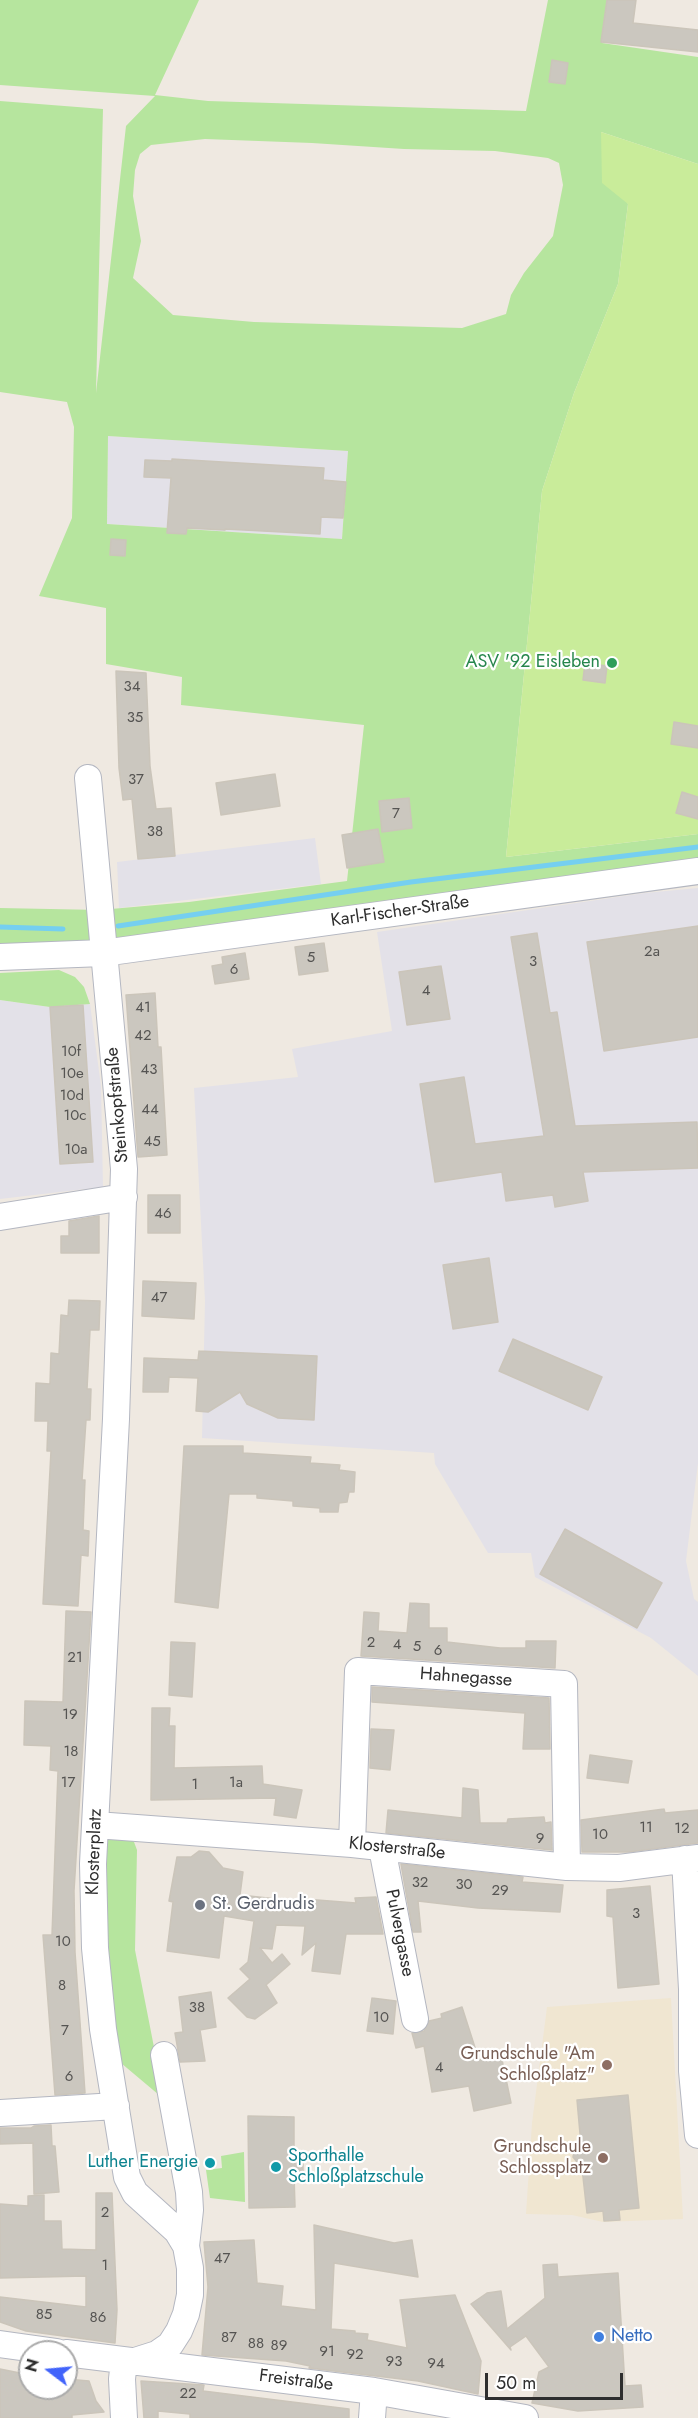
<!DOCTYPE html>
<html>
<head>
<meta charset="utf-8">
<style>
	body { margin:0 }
	#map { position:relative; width:698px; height:2418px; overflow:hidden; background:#efe9e1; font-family:Jost,sans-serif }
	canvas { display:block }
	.north { position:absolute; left:18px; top:2340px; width:60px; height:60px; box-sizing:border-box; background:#fff; border:2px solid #ababab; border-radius:50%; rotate:286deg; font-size:16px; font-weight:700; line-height:24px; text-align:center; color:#2e2e2e }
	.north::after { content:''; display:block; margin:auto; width:21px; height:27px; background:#4264fb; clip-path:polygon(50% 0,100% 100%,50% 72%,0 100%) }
	.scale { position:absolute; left:485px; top:2373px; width:138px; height:27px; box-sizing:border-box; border:3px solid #2e2e2e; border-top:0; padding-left:8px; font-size:18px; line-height:21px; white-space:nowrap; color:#2e2e2e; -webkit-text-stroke:4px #fff; paint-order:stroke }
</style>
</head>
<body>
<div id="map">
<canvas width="698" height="2418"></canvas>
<div class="north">N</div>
<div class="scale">50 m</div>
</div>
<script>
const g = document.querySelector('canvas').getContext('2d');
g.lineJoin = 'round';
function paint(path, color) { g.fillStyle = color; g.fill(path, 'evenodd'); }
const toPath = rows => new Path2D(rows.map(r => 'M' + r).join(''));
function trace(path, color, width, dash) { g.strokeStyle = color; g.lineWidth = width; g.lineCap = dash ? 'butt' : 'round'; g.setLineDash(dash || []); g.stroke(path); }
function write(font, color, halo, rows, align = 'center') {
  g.font = font + ' Jost,sans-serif'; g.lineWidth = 4.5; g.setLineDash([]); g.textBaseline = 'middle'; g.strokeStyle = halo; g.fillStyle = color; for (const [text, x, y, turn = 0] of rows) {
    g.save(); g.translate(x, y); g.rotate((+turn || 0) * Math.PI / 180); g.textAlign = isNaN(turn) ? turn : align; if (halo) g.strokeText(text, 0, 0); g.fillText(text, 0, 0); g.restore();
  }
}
paint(toPath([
	[108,436,348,451,342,539,107,524],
	[315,838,321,884,119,908,117,862],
	[698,888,698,1463,686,1561,694,1599,698,1602,698,1676,651,1638,535,1577,531,1553,488,1553,435,1464,434,1453,202,1438,205,1301,194,1088,298,1077,292,1049,392,1031,377,932,645,893],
	[0,1000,50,1007,90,1004,101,1086,103,1187,0,1199]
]), '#e3e1e8');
paint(toPath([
	[671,1998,683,2219,603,2222,572,2215,526,2214,532,2123,547,2007]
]), '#f0e6d1');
paint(toPath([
	[0,0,199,0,155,95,208,101,526,111,548,0,607,0,602,43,698,57,698,164,601,132,628,204,618,284,574,393,542,491,506,857,698,834,698,859,84,945,0,946,0,908,100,910,189,902,347,881,364,725,181,705,182,677,106,664,106,608,39,596,72,518,74,427,67,402,0,392,0,101,103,109,96,393,126,126,155,96,0,85],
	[205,139,312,143,404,149,495,151,548,158,559,163,563,185,553,236,524,273,511,295,506,314,462,328,254,322,173,315,133,278,141,241,133,196,135,170,140,154,151,145],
	[108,436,348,451,342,539,107,524],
	[59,970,75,977,84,987,90,1004,50,1007,0,1000,0,973],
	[110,1838,128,1838,134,1842,137,1850,135,1950,161,2083,159,2095,121,2063,109,2011,104,1844],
	[244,2152,245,2202,210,2198,206,2170,222,2168,221,2156]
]), '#b6e59e');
paint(toPath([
	[601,132,698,164,698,834,506,857,542,491,574,393,618,284,628,204,602,183]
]), '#c9ec9a');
trace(toPath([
	[118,926,411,882,698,847],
	[0,927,63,929]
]), '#75cff0', 5);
const building = toPath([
	[607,0,636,0,633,23,698,30,698,52,601,42,607,0],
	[552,60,568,63,565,84,549,82,552,60],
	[172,459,324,468,323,480,346,482,343,518,321,517,320,534,225,529,225,530,187,528,186,534,167,533,171,478,144,477,145,460,172,461,172,459],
	[111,539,126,540,125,556,110,555,111,539],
	[585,663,607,666,605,683,583,680,585,663],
	[116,671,146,673,150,766,156,809,171,808,175,856,138,859,132,799,123,800,119,768,116,671],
	[674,722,698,726,698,748,671,744,674,722],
	[275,774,280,806,221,815,216,783,275,774],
	[682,792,698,797,698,819,676,813,682,792],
	[409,798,412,828,382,832,379,801,409,798],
	[378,829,384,862,347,868,342,835,378,829],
	[698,926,698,1037,604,1051,587,942,698,926],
	[537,933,550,1013,557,1012,575,1126,697,1122,698,1168,583,1172,588,1201,555,1207,553,1195,506,1201,502,1172,435,1182,420,1084,464,1077,475,1144,544,1136,511,937,537,933],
	[324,943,328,971,299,975,295,947,324,943],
	[245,953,249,979,215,984,212,966,223,964,222,957,245,953],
	[441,966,450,1019,407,1025,399,972,441,966],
	[155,993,158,1047,161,1047,167,1155,138,1157,126,995,155,993],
	[83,1005,93,1162,60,1164,50,1007,83,1005],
	[148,1195,180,1195,180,1233,148,1233,148,1195],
	[99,1216,99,1253,61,1253,61,1236,69,1236,69,1221,99,1216],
	[489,1258,498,1322,453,1329,443,1265,489,1258],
	[143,1281,196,1283,194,1319,142,1316,143,1281],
	[69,1300,100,1301,99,1330,90,1330,87,1389,91,1389,90,1420,86,1420,82,1480,85,1480,83,1530,89,1531,88,1556,81,1555,78,1606,43,1604,51,1451,47,1451,48,1421,35,1421,36,1383,50,1384,51,1353,59,1354,61,1315,68,1316,69,1300],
	[513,1339,602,1377,588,1410,499,1371,513,1339],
	[199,1351,317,1356,314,1420,278,1418,247,1404,240,1392,208,1412,196,1411,198,1378,169,1377,168,1392,143,1392,144,1358,198,1360,199,1351],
	[184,1446,243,1446,243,1453,311,1457,310,1463,340,1465,339,1470,355,1472,354,1492,349,1492,347,1502,339,1503,338,1512,320,1512,320,1508,293,1506,293,1501,257,1498,257,1494,229,1494,218,1608,175,1602,184,1446],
	[565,1529,662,1583,637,1628,540,1574,565,1529],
	[410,1603,429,1604,429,1628,447,1628,447,1642,500,1648,526,1648,526,1641,556,1641,555,1668,361,1656,364,1612,379,1613,378,1631,407,1633,410,1603],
	[66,1611,91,1612,74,1891,75,1952,85,2093,55,2095,43,1935,52,1935,58,1771,50,1770,51,1746,24,1745,25,1701,63,1702,66,1611],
	[171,1642,195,1643,192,1697,169,1695,171,1642],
	[372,1687,549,1698,550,1749,523,1749,525,1713,372,1702,372,1687],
	[152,1708,170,1708,169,1726,175,1726,174,1768,262,1766,263,1784,302,1790,296,1818,274,1815,276,1798,151,1800,152,1708],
	[371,1729,394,1730,390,1770,370,1768,371,1729],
	[590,1755,632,1761,628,1783,587,1778,590,1755],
	[463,1788,478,1790,480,1823,507,1823,508,1819,544,1817,545,1823,551,1822,552,1850,386,1833,388,1810,462,1818,463,1788],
	[664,1809,665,1813,698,1810,698,1843,629,1852,582,1852,581,1820,664,1809],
	[199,1851,209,1852,223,1868,243,1872,240,1895,304,1902,304,1899,356,1903,355,1898,376,1897,383,1934,346,1934,340,1974,312,1971,316,1943,302,1955,305,1926,276,1925,272,1949,260,1948,272,1963,282,1954,290,1964,266,1985,277,2003,255,2019,247,2017,228,1998,250,1979,240,1969,248,1962,254,1921,224,1916,219,1958,167,1951,173,1902,169,1901,177,1857,191,1857,199,1851],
	[401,1864,523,1877,522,1882,563,1885,560,1912,478,1908,418,1901,421,1932,413,1932,401,1864],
	[650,1886,659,1984,618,1988,613,1917,607,1916,607,1890,650,1886],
	[211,1992,216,2027,200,2030,205,2061,180,2062,175,2033,183,2032,179,1997,211,1992],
	[372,1998,396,2001,393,2034,367,2031,372,1998],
	[462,2007,479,2060,501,2055,511,2103,474,2111,469,2086,432,2092,424,2046,416,2048,412,2033,424,2031,429,2021,442,2018,441,2014,462,2007],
	[628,2095,639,2208,619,2210,620,2220,604,2221,603,2211,587,2213,582,2168,573,2157,574,2151,581,2145,577,2100,628,2095],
	[248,2116,294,2117,294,2161,303,2160,303,2174,294,2175,295,2207,249,2208,248,2116],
	[51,2125,52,2146,55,2146,59,2192,34,2194,33,2143,0,2144,0,2128,31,2128,34,2126,51,2125],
	[96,2193,112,2193,117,2310,115,2343,26,2331,0,2322,0,2297,86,2307,86,2276,0,2278,0,2204,28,2206,28,2196,44,2195,44,2221,61,2221,62,2249,96,2250,96,2193],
	[314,2225,394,2243,412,2240,418,2277,334,2263,331,2329,355,2331,355,2333,368,2334,367,2340,407,2348,400,2300,455,2295,481,2361,478,2394,418,2381,309,2368,310,2366,286,2361,202,2355,208,2287,204,2242,254,2240,257,2283,283,2286,281,2306,316,2310,314,2225],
	[557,2264,558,2277,618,2273,625,2386,641,2385,643,2407,578,2411,532,2403,539,2372,549,2367,526,2336,510,2347,511,2350,471,2304,487,2293,501,2291,507,2329,545,2298,543,2265,557,2264],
	[0,2369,30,2375,30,2388,66,2388,66,2379,89,2381,96,2401,104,2412,72,2415,72,2418,0,2418,0,2369],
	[141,2381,204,2385,203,2391,349,2409,349,2418,190,2418,190,2414,158,2411,158,2418,144,2418,141,2381]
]);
paint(building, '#cbc7bf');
trace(building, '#cbc5ba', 1.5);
const minor = toPath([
	[88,778,124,1169,116,1419,93,1864,95,1948,103,2029,127,2177,135,2193,177,2231,186,2246,190,2268,190,2295,186,2314,179,2331,170,2345,157,2354,135,2361],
	[0,957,103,953,698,871],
	[0,1217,124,1197],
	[96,1825,352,1844,567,1867,619,1868,698,1858],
	[352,1844,358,1671,564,1684,567,1867],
	[382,1848,415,2019],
	[685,1859,692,1989,692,2071,698,2135],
	[164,2055,189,2192,190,2210,186,2246],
	[0,2113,116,2106],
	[0,2344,57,2352],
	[66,2353,374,2391,525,2418],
	[124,2361,122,2379,124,2418],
	[372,2418,374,2391]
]);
trace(minor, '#b4b7c1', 28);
trace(minor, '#fff', 26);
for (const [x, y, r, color] of [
	[612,663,6,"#2e9e5b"],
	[200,1905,6,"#6b7280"],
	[607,2065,6,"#8d6e63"],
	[603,2158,6,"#8d6e63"],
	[210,2163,6,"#0f9aa8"],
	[276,2167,6,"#0f9aa8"],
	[599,2337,6,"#3f7fe0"]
]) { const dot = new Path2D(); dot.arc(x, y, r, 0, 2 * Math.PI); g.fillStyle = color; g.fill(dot); trace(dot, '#fff', 2); }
write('15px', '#555452', null, [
	["34",132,687],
	["35",135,718],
	["37",136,780],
	["7",396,814],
	["38",155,832],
	["2a",652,952],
	["5",311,958],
	["3",533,962],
	["6",234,970],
	["4",426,991],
	["41",143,1008],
	["42",143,1036],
	["10f",71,1052],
	["43",149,1070],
	["10e",72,1074],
	["10d",72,1096],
	["44",150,1110],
	["10c",75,1116],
	["45",152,1142],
	["10a",76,1150],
	["46",163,1214],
	["47",159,1298],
	["2",371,1643],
	["4",397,1645],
	["5",417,1647],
	["6",438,1651],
	["21",75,1658],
	["19",70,1715],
	["18",71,1752],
	["17",68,1783],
	["1a",236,1783],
	["1",195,1785],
	["11",646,1828],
	["12",682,1829],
	["10",600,1835],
	["9",540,1839],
	["32",420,1883],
	["30",464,1885],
	["29",500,1891],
	["3",636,1914],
	["10",63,1942],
	["8",62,1986],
	["38",197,2008],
	["10",381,2018],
	["7",65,2031],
	["4",439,2068],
	["6",69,2077],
	["2",105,2213],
	["47",222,2259],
	["1",105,2266],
	["85",44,2315],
	["86",98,2318],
	["87",229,2338],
	["88",256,2344],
	["89",279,2346],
	["91",327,2352],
	["92",355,2355],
	["93",394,2362],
	["94",436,2364],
	["22",188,2394]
]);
write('18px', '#27864d', '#fff', [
	["ASV '92 Eisleben",600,663]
], 'right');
write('18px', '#2e2e2e', '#fff', [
	["Karl-Fischer-Straße",400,912,-8],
	["Steinkopfstraße",118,1105,-95],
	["Hahnegasse",466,1678,4],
	["Klosterstraße",397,1849,6],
	["Klosterplatz",95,1852,-88],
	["Pulvergasse",399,1933,79],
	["Freistraße",296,2381,7]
]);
write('18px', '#5b616d', '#fff', [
	["St. Gerdrudis",212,1905]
], 'left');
write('18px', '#785e54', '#fff', [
	["Grundschule \"Am",595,2055],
	["Schloßplatz\"",595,2076],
	["Grundschule",591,2148],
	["Schlossplatz",591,2169]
], 'right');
write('18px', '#0d838f', '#fff', [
	["Sporthalle",288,2157],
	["Schloßplatzschule",288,2178],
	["Luther Energie",198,2163,"right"]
], 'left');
write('18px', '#366cbe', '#fff', [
	["Netto",611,2337]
], 'left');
</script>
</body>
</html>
